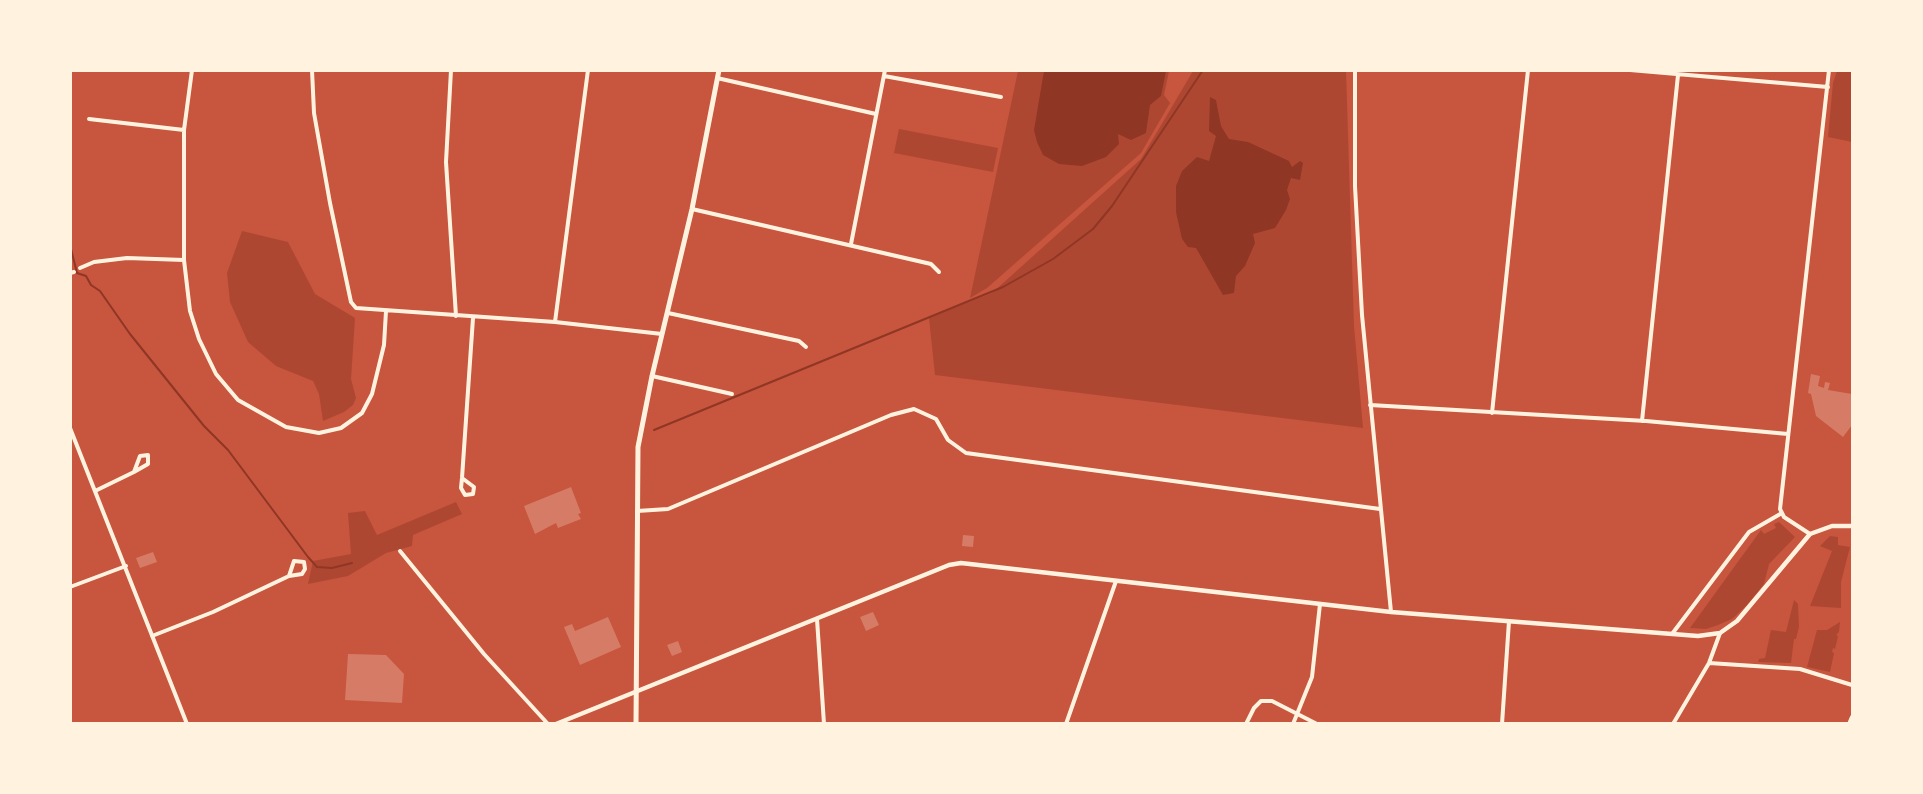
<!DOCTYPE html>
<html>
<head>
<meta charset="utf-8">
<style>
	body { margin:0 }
	#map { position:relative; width:1923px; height:794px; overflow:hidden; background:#c8553d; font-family:Inter,sans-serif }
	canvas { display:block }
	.frame { position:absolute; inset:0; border:72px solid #fff3e0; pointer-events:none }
</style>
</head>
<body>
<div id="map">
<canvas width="1923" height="794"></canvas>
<div class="frame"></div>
</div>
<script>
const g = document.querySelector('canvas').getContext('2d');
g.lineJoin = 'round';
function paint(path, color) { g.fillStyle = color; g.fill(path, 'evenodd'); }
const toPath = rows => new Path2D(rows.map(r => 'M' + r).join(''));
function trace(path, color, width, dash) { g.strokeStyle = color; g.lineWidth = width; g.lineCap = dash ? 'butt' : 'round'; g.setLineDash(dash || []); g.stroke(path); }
paint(toPath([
	[1018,71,1169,71,1164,95,1170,103,1141,153,987,288,970,298],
	[1193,71,1346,71,1354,326,1363,428,935,375,929,318,992,293,1141,159],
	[1837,71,1852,71,1852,142,1828,137,1833,83],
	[899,129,998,148,993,172,894,153],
	[242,231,288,242,315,294,355,318,351,379,356,398,353,405,344,412,323,421,319,394,313,381,276,366,248,342,230,302,227,273],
	[456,502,462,514,413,535,412,546,386,553,348,576,308,584,313,561,351,554,348,513,365,511,377,535],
	[1779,522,1795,537,1769,564,1764,584,1747,605,1732,619,1718,625,1706,629,1690,628,1761,530,1764,534,1776,528,1774,524],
	[1830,536,1838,537,1838,545,1850,547,1841,582,1841,608,1810,606,1832,551,1820,546],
	[1794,600,1798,604,1799,627,1796,639,1794,639,1791,663,1758,662,1759,659,1765,658,1771,630,1786,632],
	[1840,622,1839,632,1836,635,1838,636,1835,649,1833,648,1832,652,1834,653,1830,672,1807,667,1817,630,1827,630]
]), '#ae4732');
paint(toPath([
	[1044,71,1044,70,1166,71,1161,96,1150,105,1146,133,1131,140,1118,134,1119,144,1106,157,1082,166,1059,164,1043,155,1037,142,1034,130],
	[1210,97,1216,100,1221,126,1229,139,1248,142,1289,161,1292,167,1300,161,1303,163,1300,180,1291,178,1287,190,1290,199,1286,210,1275,228,1253,234,1255,243,1245,266,1236,276,1234,293,1223,295,1196,248,1188,247,1182,239,1176,212,1176,186,1182,171,1197,157,1209,161,1216,136,1209,131]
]), '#8f3625');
trace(toPath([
	[70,245,77,273,86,276,91,285,100,291,130,334,204,426,228,450,308,557,317,567,332,568,352,563],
	[654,430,1003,287,1053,259,1093,229,1112,206,1203,70]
]), '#8f3625', 2);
paint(toPath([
	[1811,374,1820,376,1818,386,1824,388,1825,382,1830,383,1828,390,1852,394,1852,425,1843,437,1816,416,1811,394,1808,393],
	[571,487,581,513,578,514,581,519,558,528,556,523,535,534,524,506],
	[963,535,974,536,973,547,962,546],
	[153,552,157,562,140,568,136,558],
	[873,612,879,625,866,631,860,617],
	[608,617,621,647,580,665,564,627,572,624,575,631],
	[678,641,682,652,672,656,667,645],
	[348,654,386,655,404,674,402,703,345,700]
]), '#d67c66');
trace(toPath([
	[192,70,184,130,184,260,190,311,199,339,216,374,238,400,286,427,319,433,341,428,362,413,372,394,384,345,386,311],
	[312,70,314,113,330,203,351,302,356,308,555,322,662,334],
	[451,70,446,162,456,316],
	[1355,70,1355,186,1362,315,1391,612],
	[1630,70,1828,87],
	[884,76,1001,97],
	[717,78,876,114],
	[89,119,184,130],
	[692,209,931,264,939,272],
	[851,244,885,70],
	[80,268,94,262,127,258,184,260],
	[70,273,74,272],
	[668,313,799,341,806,347],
	[555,322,588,70],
	[652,376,732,394],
	[1370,405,1646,421,1788,434],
	[1492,413,1528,70],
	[1642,421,1678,75],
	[70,428,187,724],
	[462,478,474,487,473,494,465,495,461,488,462,478,473,318],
	[95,491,134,472,148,464,148,455,140,456,134,472],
	[637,511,668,509,891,415,914,409,936,419,948,440,966,453,1380,509],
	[1810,534,1784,517,1780,509,1829,70],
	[400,551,484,654,548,724],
	[70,587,126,566],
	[817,619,824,724],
	[1672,634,1749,532,1782,513],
	[152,636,213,612,289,576,302,574,305,569,304,562,294,561,289,576],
	[1709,663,1800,669,1852,685],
	[1066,724,1116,581],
	[1246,724,1254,708,1261,701,1272,701,1317,724],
	[1293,724,1312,677,1320,604],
	[1502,724,1509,621],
	[1673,724,1709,663,1720,633],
	[1849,724,1852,717]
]), '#fff3e0', 4);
trace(toPath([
	[556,724,949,565,961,563,1391,612,1698,636,1720,633,1737,621,1810,534,1832,526,1852,526]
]), '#fff3e0', 4.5);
trace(toPath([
	[636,724,638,447,652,376,692,209,719,70]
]), '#fff3e0', 5);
</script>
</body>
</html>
